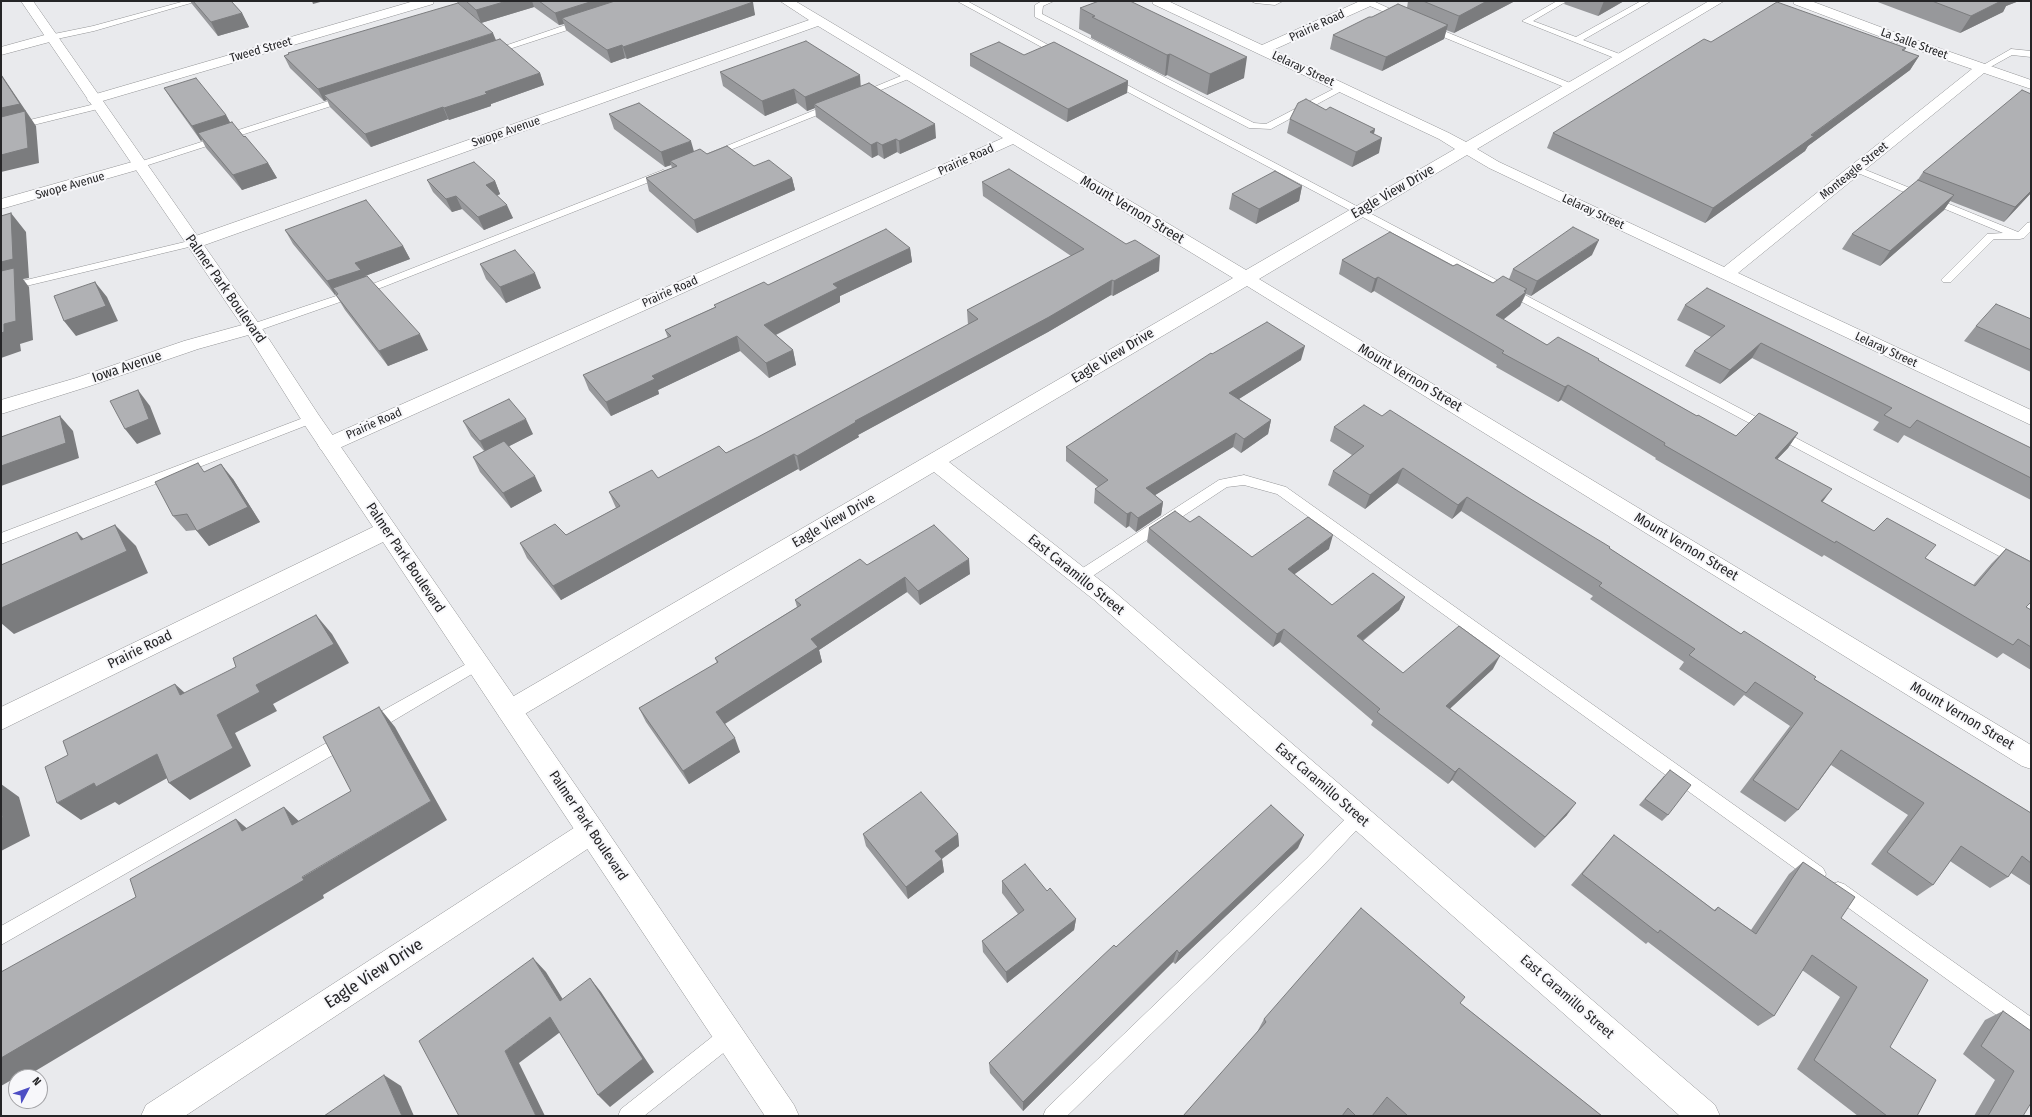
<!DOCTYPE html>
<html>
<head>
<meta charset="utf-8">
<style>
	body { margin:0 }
	#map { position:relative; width:2032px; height:1117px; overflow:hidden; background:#e9eaed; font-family:"Fira Sans Condensed",sans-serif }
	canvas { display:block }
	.frame { position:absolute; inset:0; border:2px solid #252527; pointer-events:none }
	.north { position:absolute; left:8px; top:1069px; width:40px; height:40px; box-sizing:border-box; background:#f7f7fa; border:1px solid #a3a3a6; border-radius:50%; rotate:49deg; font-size:11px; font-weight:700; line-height:16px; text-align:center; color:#252527 }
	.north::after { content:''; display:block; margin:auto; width:14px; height:18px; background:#4d4ec4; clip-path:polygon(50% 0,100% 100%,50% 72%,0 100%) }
</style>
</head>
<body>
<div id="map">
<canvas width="2032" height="1117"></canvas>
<div class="frame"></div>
<div class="north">N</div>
</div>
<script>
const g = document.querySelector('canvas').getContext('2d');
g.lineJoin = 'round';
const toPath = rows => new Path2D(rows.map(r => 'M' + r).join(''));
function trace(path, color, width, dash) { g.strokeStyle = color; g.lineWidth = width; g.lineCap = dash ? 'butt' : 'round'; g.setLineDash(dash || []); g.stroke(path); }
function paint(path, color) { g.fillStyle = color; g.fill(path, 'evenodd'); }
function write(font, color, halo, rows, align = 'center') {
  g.font = font + ' "Fira Sans Condensed",sans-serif'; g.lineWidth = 4; g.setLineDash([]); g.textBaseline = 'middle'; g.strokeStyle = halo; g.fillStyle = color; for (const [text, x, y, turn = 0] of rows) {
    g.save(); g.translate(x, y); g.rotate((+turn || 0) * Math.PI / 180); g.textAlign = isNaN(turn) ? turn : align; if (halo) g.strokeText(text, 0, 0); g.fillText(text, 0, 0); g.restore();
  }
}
const lane = toPath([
	[185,1,198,1,94,31,52,40,48,37,49,35,93,26,185,1],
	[957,1,967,1,1065,54,1061,57,1058,56,957,1],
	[1042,1,1054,1,1043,6,1042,14,1254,123,1266,124,1339,86,1342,85,1347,88,1271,129,1249,128,1035,17,1035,5,1042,1],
	[1251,1,1283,1,1275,5,1255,3,1251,1],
	[1365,1,1373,1,1408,17,1401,19,1365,4,1365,1],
	[1557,1,1567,1,1533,21,1576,37,1641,1,1651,1,1583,40,1625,56,1625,60,1622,61,1522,21,1557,1],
	[583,19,587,22,586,24,494,54,491,55,487,52,583,19],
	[1427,24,1575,85,1577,87,1575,89,1569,89,1424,29,1424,25,1427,24],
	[2011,49,2031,51,2031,57,2012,55,1985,70,1982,71,1978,68,2011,49],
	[908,73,911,74,911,78,863,97,857,97,855,95,908,73],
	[1112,77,2031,562,2031,573,1109,82,1108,80,1112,77],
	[347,95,352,98,350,100,142,167,136,167,134,165,136,163,347,95],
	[99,103,104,106,102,108,1,133,1,127,99,103],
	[832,103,837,106,835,108,715,156,709,156,707,154,832,103],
	[1856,166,2018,232,2027,223,2031,222,2031,231,2024,238,2020,239,1994,239,1951,282,1943,282,1941,280,1987,234,2003,233,1853,171,1851,169,1853,167,1856,166],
	[663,170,668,173,667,175,383,287,257,331,253,332,247,328,249,325,375,283,663,170],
	[193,240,198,243,197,245,1,292,1,286,193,240],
	[311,415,315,416,317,419,315,422,1,544,1,533,311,415],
	[1244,475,1286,487,1823,868,1826,874,1823,880,1817,882,1811,880,1277,494,1244,485,1227,487,1085,581,1080,583,1075,581,1073,577,1075,573,1219,480,1244,475],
	[477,658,482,660,485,664,482,668,376,731,370,733,364,731,362,726,364,721,477,658],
	[346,732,352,734,354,739,352,744,1,945,1,926,346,732],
	[1359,808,1365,811,1367,816,1365,821,1319,870,1067,1116,1043,1116,1046,1109,1307,858,1353,811,1359,808],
	[1838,882,1844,884,2031,1017,2031,1037,2024,1035,1832,896,1829,890,1832,884,1838,882],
	[729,1026,736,1029,739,1036,736,1043,644,1116,618,1116,621,1109,722,1029,729,1026]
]);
const street = toPath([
	[414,1,434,1,433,4,99,102,94,103,89,102,87,99,89,96,414,1],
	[780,1,795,1,1246,270,1455,149,1439,139,1153,4,1152,1,1168,1,1262,45,1360,1,1376,1,1375,4,1273,50,1449,133,1466,142,1709,1,1724,1,1477,149,1499,162,1724,267,1972,69,1897,43,1794,4,1793,1,1811,1,1907,37,2031,80,2031,89,1984,73,1738,273,2031,410,2031,425,1489,168,1467,155,1259,279,2031,745,2031,769,2022,766,1247,286,949,462,1110,588,1715,1105,1720,1116,1680,1116,1094,600,934,472,518,718,509,721,500,718,497,711,500,704,1233,278,1013,144,335,450,328,452,321,450,318,445,321,440,1003,138,818,26,199,247,193,248,187,247,185,243,187,239,809,20,780,1],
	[52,33,57,34,59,37,57,40,1,55,1,47,52,33],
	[139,160,144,162,147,165,144,168,1,209,1,199,139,160],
	[253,322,259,324,262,328,259,332,198,349,90,386,1,414,1,400,76,378,184,341,253,322],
	[592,819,601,822,605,831,601,840,185,1116,141,1116,146,1105,583,822,592,819]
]);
const secondary = toPath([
	[21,1,33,1,259,324,318,414,601,822,794,1105,799,1116,765,1116,383,542,1,730,1,707,373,527,304,424,245,330,21,1]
]);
trace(lane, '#939496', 1);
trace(street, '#939496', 1);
trace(secondary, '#939496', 1);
paint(lane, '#fff');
paint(street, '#fff');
paint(secondary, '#fff');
paint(toPath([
	[190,1,231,1,242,13,249,27,218,36,192,4],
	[456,1,751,1,755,15,627,59,625,58,611,63,566,30,564,24,559,25,534,7,481,23],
	[1408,1,1515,1,1454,33,1446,30,1444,39,1382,71,1330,49,1333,35,1407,8],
	[1566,1,1624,1,1598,16,1564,4],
	[1875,1,2019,1,2006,6,2003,12,1960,33],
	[1080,8,1244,78,1207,95,1167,75,1165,76,1091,38,1091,35,1079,29],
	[496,40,540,73,544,85,491,104,491,106,449,120,448,119,371,147,330,107,327,100,324,101,290,68,284,56,289,54,288,53],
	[1711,42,1906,48,1904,51,1919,56,1910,70,1808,146,1805,151,1705,223,1547,148,1553,133],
	[970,54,1024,55,1128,81,1127,93,1067,122,970,66],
	[720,72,861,86,936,138,900,154,897,152,884,159,878,155,872,158,816,117,815,108,807,111,797,103,765,116,723,86],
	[164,88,226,115,230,122,268,163,277,178,242,190,206,148,202,140,201,141,173,102],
	[2031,94,2031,193,2004,222,1950,201,1944,210,1880,266,1842,249,1852,234,1917,181,1923,172],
	[1326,110,1375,129,1374,134,1379,153,1352,167,1287,133,1290,119],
	[609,114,694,152,707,154,754,166,792,178,795,190,697,233,649,191,646,178,672,168,671,165,665,167,614,129],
	[427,180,495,181,500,194,497,196,513,218,484,230,462,209,452,212,433,192],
	[982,182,1159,271,1113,296,1111,295,1048,332,858,435,859,437,800,471,798,469,561,600,527,558,520,543,566,535,616,508,609,492,658,478,726,453,758,437,968,325,967,310,1071,256,983,196],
	[1302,186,1299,201,1256,224,1229,209,1232,194],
	[285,230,403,246,410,259,365,276,428,350,388,366,345,310,336,295,336,294,335,295,293,244],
	[910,248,912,262,840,296,840,302,776,335,793,350,796,365,769,378,740,351,658,390,659,394,611,416,589,390,583,375,668,338,665,330,715,307,714,305,768,285],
	[1592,255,1531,296,1526,294,1520,306,1503,320,1547,345,1598,360,1697,416,1736,436,1798,433,1788,448,1777,459,1822,502,1874,531,1925,558,1973,585,1992,563,2006,549,2026,607,2031,610,2031,670,2003,653,1997,658,1824,555,1822,557,1655,459,1656,458,1561,400,1558,402,1496,367,1497,365,1374,291,1371,293,1339,274,1342,260,1453,266,1493,283,1509,279,1513,269],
	[480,264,541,288,506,303,486,279],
	[1685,305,2031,448,2031,500,1904,435,1898,443,1873,430,1879,422,1752,358,1720,384,1685,366,1694,351,1711,337,1677,320],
	[2031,319,2031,372,1964,341,1976,326],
	[1212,354,1301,360,1239,399,1271,420,1268,434,1241,453,1233,447,1155,495,1163,502,1161,515,1136,532,1129,526,1126,528,1094,503,1095,489,1098,487,1066,461,1066,447],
	[1382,416,1529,498,1609,548,1741,634,1814,679,2031,813,2031,886,2011,873,2008,877,1990,888,1950,861,1933,885,1917,896,1871,864,1908,815,1831,765,1798,810,1785,822,1740,792,1790,726,1744,695,1734,706,1679,669,1684,662,1590,599,1593,596,1461,511,1452,519,1397,483,1365,509,1328,485,1333,471,1352,455,1330,441,1334,427],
	[463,421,533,434,509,446,542,491,511,508,480,472,473,457,484,451,471,436],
	[205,471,233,479,260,522,209,546,196,530,186,531,173,516],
	[1190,522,1252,557,1329,549,1294,574,1332,605,1405,597,1399,610,1363,641,1403,673,1493,669,1450,708,1567,815,1535,848,1452,780,1448,784,1371,725,1373,721,1280,642,1273,647,1147,542,1149,528],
	[867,565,970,574,920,605,907,592,819,650,822,662,725,724,740,752,689,784,646,722,639,708,717,663,715,658,797,607,795,600],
	[1664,776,1668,815,1662,821,1639,805],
	[863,834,958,834,959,846,942,859,944,872,908,899,866,846],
	[1614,835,1714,910,1718,907,1751,930,1789,874,1803,862,1841,918,1917,1116,1858,1116,1797,1069,1840,997,1802,970,1774,1016,1758,1026,1648,942,1646,944,1571,885],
	[1298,848,1175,964,1173,962,1023,1111,990,1073,989,1063,1116,947],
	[1002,881,1047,891,1076,919,1074,930,1007,983,983,952,982,941,1018,914,1002,893],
	[1460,1003,1602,1116,1374,1116,1373,1115,1372,1116,1183,1116,1256,1034,1264,1019],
	[2003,1011,2023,1116,1974,1116,1995,1080,1963,1054,1985,1020]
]), '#97989b');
paint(toPath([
	[312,1,324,1,313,4],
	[507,1,532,1,534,7,481,23,476,10],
	[593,1,635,1,562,18,564,24,559,25,555,13],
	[1487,1,1515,1,1454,33,1459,16],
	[1604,1,1624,1,1598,16],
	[2001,1,2019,1,2006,6,2003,12,1960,33,1971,16],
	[753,2,755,15,627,59,623,47],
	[242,13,249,27,218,36,211,22],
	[1448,25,1444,39,1382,71,1386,57],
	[493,33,498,45,324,95,327,100,324,101,318,89],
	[622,45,625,58,611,63,607,50],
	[1170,54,1167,75,1165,76,1167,55],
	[1919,56,1910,70,1808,146,1805,151,1705,223,1713,208],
	[1247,57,1244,78,1207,95,1210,74],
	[540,73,544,85,491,104,491,106,449,120,444,108,485,92],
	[1,74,36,126,39,163,1,172],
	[860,75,861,90,814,104,815,108,807,111,805,97],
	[1128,81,1127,93,1067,122,1068,109],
	[794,89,797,103,765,116,762,101],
	[443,107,448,119,371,147,365,134],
	[226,115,234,130,198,133,202,140,201,141,192,126],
	[935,124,936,138,900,154,899,141],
	[1375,129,1371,144,1370,132],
	[1382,138,1379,153,1352,167,1356,152],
	[896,139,897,152,884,159,882,145],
	[691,141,695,155,670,161,671,165,665,167,661,152],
	[877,142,878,155,872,158,871,145],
	[268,163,277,178,242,190,233,175],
	[792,178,795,190,697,233,694,220],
	[495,181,500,194,491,198,486,185],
	[1302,186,1299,201,1256,224,1259,209],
	[2031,191,2031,193,2004,222,2015,207],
	[1954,195,1944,210,1880,266,1890,251],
	[456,196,462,209,452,212,446,199],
	[507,205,513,218,484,230,478,217],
	[11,213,26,232,29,278,23,279,29,287,33,340,20,344,21,351,1,358,1,262],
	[1599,240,1592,255,1531,296,1537,281],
	[403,246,410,259,365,276,368,284,333,288,336,294,335,295,327,281,355,263],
	[910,248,912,262,840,296,840,302,767,339,764,325,833,284],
	[1160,256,1159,271,1113,296,1114,281],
	[535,273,541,288,506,303,500,287],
	[1378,277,1374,291,1371,293,1375,279],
	[1112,280,1111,295,1048,332,858,435,859,437,800,471,797,456,855,421],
	[95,282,107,297,118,321,76,336,64,321],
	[1527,289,1525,293,1526,292,1520,306,1490,330,1496,315],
	[420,334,428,350,388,366,379,351],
	[737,336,740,351,658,390,659,394,611,416,606,402,652,376],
	[1761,343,1752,358,1720,384,1730,370],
	[1305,346,1301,360,1226,407,1229,393],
	[793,350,796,365,769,378,766,363],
	[1568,385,1561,400,1558,402,1565,387],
	[138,390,150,406,161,434,137,444,125,429],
	[60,416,73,431,79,458,1,486,1,466],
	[526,419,533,434,488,457,480,441],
	[1271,420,1268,434,1241,453,1244,439],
	[1236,433,1233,447,1144,502,1146,488],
	[1798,433,1788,448,1765,472,1775,458],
	[794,454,798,469,561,600,553,586],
	[221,464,233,479,260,522,209,546,197,531],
	[1403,468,1397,483,1365,509,1370,495],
	[535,476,542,491,511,508,503,493],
	[1832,489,1821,504,1821,501],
	[1467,497,1461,511,1452,519,1458,505],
	[1163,502,1161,515,1136,532,1138,518],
	[1131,512,1129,526,1126,528,1127,514],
	[115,525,136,546,148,573,14,634,1,623,1,608],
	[77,532,98,554,81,540],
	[1333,535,1329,549,1284,582,1288,569],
	[969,559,970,574,920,605,918,591],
	[905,577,907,592,819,650,822,662,721,726,716,712,811,639],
	[1405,597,1399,610,1352,649,1357,636],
	[316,615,332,634,349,663,273,704,277,711,235,733,251,766,190,800,169,783,217,715],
	[1284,629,1280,642,1273,647,1277,634],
	[1500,656,1493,669,1440,718,1446,706],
	[175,684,195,702,180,695],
	[379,707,395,727,447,820,323,895,324,898,32,1073,27,1071,1,1086,1,1056,431,801],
	[735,738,740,752,689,784,683,771],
	[157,754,178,772,119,805,115,802,81,820,57,803,94,783],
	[1459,768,1452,780,1448,784,1455,772],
	[1,784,19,797,30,836,1,851],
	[1576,803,1567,815,1535,848,1545,837],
	[284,807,304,826,292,825],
	[236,819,257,837,242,831],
	[958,834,959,846,936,863,935,851],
	[1304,835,1298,848,1175,964,1179,953],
	[942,859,944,872,908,899,906,887],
	[1076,919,1074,930,1007,983,1006,972],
	[1177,950,1173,962,1023,1111,1023,1102],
	[533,958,546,972,572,1014,560,1001],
	[590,978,601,992,654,1072,610,1107,598,1095],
	[550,1017,563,1030,519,1063,545,1116,536,1116,505,1051],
	[384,1075,401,1086,414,1116,402,1116]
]), '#7b7c7e');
const building = toPath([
	[193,1,231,1,242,13,211,22,193,1],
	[466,1,507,1,476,10,466,1],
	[539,1,593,1,555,13,539,1],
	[615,1,751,1,753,2,623,47,622,45,607,50,562,18,615,1],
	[1099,1,1130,1,1247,57,1210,74,1170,54,1167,55,1092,17,1095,16,1080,8,1099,1],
	[1423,1,1487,1,1459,16,1423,1],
	[1932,1,2001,1,1971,16,1932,1],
	[1777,2,1906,48,1902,50,1919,56,1811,135,1814,136,1713,208,1553,133,1704,39,1711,42,1777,2],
	[458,3,493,33,318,89,284,56,289,54,288,53,458,3],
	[1398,4,1448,25,1386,57,1333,35,1369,17,1372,17,1398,4],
	[500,39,540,73,485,92,487,94,444,108,443,107,365,134,324,95,500,39],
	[806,41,860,75,805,97,794,89,762,101,720,72,806,41],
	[999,42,1024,55,1054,42,1128,81,1068,109,970,54,999,42],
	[1,75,20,104,1,108,1,75],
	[196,78,226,115,192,126,164,88,196,78],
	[869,83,935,124,899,141,896,139,882,145,877,142,871,145,814,104,869,83],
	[2022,90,2031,94,2031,191,2015,207,1923,172,2022,90],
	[1306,99,1326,110,1330,107,1375,129,1370,132,1382,138,1356,152,1290,119,1298,103,1306,99],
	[639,103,691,141,661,152,609,114,639,103],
	[25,111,28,148,1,155,1,117,25,111],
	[232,122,244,137,245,136,268,163,233,175,198,133,232,122],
	[727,146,754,166,769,160,792,178,694,220,646,178,677,166,670,161,700,149,707,154,727,146],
	[474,162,495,181,486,185,507,205,478,217,456,196,446,199,427,180,474,162],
	[1009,169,1126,244,1135,240,1160,256,1114,281,1112,280,1049,317,855,421,856,422,797,456,794,454,553,586,520,543,555,524,566,535,620,506,609,492,652,470,658,478,719,446,726,453,758,437,978,319,967,310,1084,249,982,182,1009,169],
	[1275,171,1302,186,1259,209,1232,194,1275,171],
	[1918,180,1954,195,1890,251,1852,234,1918,180],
	[366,200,403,246,355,263,361,270,327,281,285,230,366,200],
	[11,213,13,259,1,262,1,216,11,213],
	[1573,227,1599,240,1537,281,1513,269,1573,227],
	[886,229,910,248,833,284,838,288,764,325,793,350,766,363,737,336,652,376,655,379,606,402,583,375,671,336,665,330,716,307,714,305,764,282,768,285,886,229],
	[1390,232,1453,266,1457,264,1493,283,1503,276,1527,289,1524,291,1526,292,1496,315,1547,345,1558,337,1599,359,1598,360,1697,416,1698,415,1736,436,1759,413,1798,433,1775,458,1832,489,1821,501,1874,531,1887,518,1936,545,1925,558,1975,586,2006,549,2031,562,2031,602,2026,607,2031,610,2031,647,2018,639,2013,645,1836,541,1835,543,1664,445,1665,443,1568,385,1565,387,1502,353,1504,351,1378,277,1375,279,1342,260,1390,232],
	[515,250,535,273,500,287,480,264,515,250],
	[14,268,16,321,4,324,4,332,1,333,1,271,14,268],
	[367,276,420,334,379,351,336,295,338,294,333,288,367,276],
	[95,282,106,306,64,321,54,296,95,282],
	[1707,288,2031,448,2031,478,1917,420,1910,428,1884,415,1892,408,1761,343,1730,370,1694,351,1725,326,1685,305,1707,288],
	[1996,304,2031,319,2031,350,1976,326,1996,304],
	[1267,322,1305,346,1229,393,1271,420,1244,439,1236,433,1146,488,1163,502,1138,518,1131,512,1127,514,1095,489,1108,480,1066,447,1211,353,1212,354,1267,322],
	[138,390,149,419,125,429,110,401,138,390],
	[509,399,526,419,480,441,463,421,509,399],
	[1364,405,1382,416,1390,410,1529,498,1610,547,1609,548,1741,634,1744,631,1816,677,1814,679,2031,813,2031,863,2022,856,2008,877,1961,846,1933,885,1887,852,1924,803,1841,750,1798,810,1753,780,1803,713,1755,682,1746,693,1689,655,1695,649,1599,586,1602,583,1467,497,1458,505,1403,468,1370,495,1333,471,1364,446,1334,427,1364,405],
	[60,416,66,443,1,466,1,437,60,416],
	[504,441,535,476,503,493,473,457,504,441],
	[198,463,204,472,221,464,248,507,197,531,187,514,173,516,155,482,198,463],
	[1175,511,1190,522,1199,516,1252,557,1308,517,1333,535,1288,569,1332,605,1373,573,1405,597,1357,636,1403,673,1459,626,1500,656,1446,706,1576,803,1545,837,1459,768,1455,772,1377,712,1380,709,1284,629,1277,634,1149,528,1175,511],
	[115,525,127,551,1,608,1,565,77,532,81,540,115,525],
	[934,525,969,559,918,591,905,577,811,639,818,647,716,712,735,738,683,771,639,708,718,662,715,658,801,605,795,600,860,559,867,565,934,525],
	[316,615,334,644,256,685,260,692,217,715,233,748,169,783,157,754,96,787,94,783,57,803,45,767,68,755,63,741,175,684,180,695,236,667,233,658,316,615],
	[379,707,431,801,302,877,304,880,1,1058,1,972,136,897,130,879,236,819,242,831,284,807,292,825,351,791,323,737,379,707],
	[1670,770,1691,785,1668,815,1645,799,1670,770],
	[921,792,958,834,935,851,942,859,906,887,863,834,921,792],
	[1271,805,1304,835,1179,953,1177,950,1023,1102,989,1063,1114,945,1116,947,1271,805],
	[1,812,3,817,1,818,1,812],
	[1614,835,1715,911,1718,907,1756,934,1803,862,1855,897,1841,918,1928,980,1890,1047,1936,1080,1917,1116,1887,1116,1814,1060,1857,987,1812,955,1774,1016,1660,930,1658,933,1582,874,1614,835],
	[1025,864,1047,891,1050,888,1076,919,1006,972,982,941,1024,910,1002,881,1025,864],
	[1361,908,1465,997,1460,1003,1602,1116,1408,1116,1387,1097,1372,1116,1356,1116,1348,1108,1342,1116,1183,1116,1266,1022,1264,1019,1361,908],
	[533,958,560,1001,590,978,643,1059,598,1095,550,1017,505,1051,536,1116,459,1116,419,1041,533,958],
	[2003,1011,2031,1031,2031,1103,2023,1116,1988,1116,2014,1071,1981,1046,2003,1011],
	[384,1075,402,1116,324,1116,384,1075]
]);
paint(building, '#b0b1b4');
trace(building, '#7b7c7e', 1);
write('12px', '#252527', '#f7f7fa', [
	["Prairie Road",1317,26,-25],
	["La Salle Street",1914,44,20],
	["Tweed Street",261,50,-16],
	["Lelaray Street",1303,69,25],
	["Swope Avenue",506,132,-19],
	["Prairie Road",966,160,-24],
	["Monteagle Street",1854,171,-39],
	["Swope Avenue",70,186,-16],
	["Lelaray Street",1593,212,25],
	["Prairie Road",670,292,-24],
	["Lelaray Street",1886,350,25],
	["Prairie Road",374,424,-24]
]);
write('14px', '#252527', '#f7f7fa', [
	["Eagle View Drive",1393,192,-30],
	["Mount Vernon Street",1132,210,31],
	["Palmer Park Boulevard",225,289,55],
	["Eagle View Drive",1113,356,-31],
	["Iowa Avenue",127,367,-19],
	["Mount Vernon Street",1410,378,31],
	["Eagle View Drive",834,521,-30],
	["Mount Vernon Street",1686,547,31],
	["Palmer Park Boulevard",405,558,56],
	["East Caramillo Street",1076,575,39],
	["Prairie Road",140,650,-26],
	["Mount Vernon Street",1962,716,31],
	["East Caramillo Street",1322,785,41],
	["Palmer Park Boulevard",588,826,56],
	["East Caramillo Street",1567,997,41]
]);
write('17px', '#252527', '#f7f7fa', [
	["Eagle View Drive",374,974,-33]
]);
</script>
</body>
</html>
